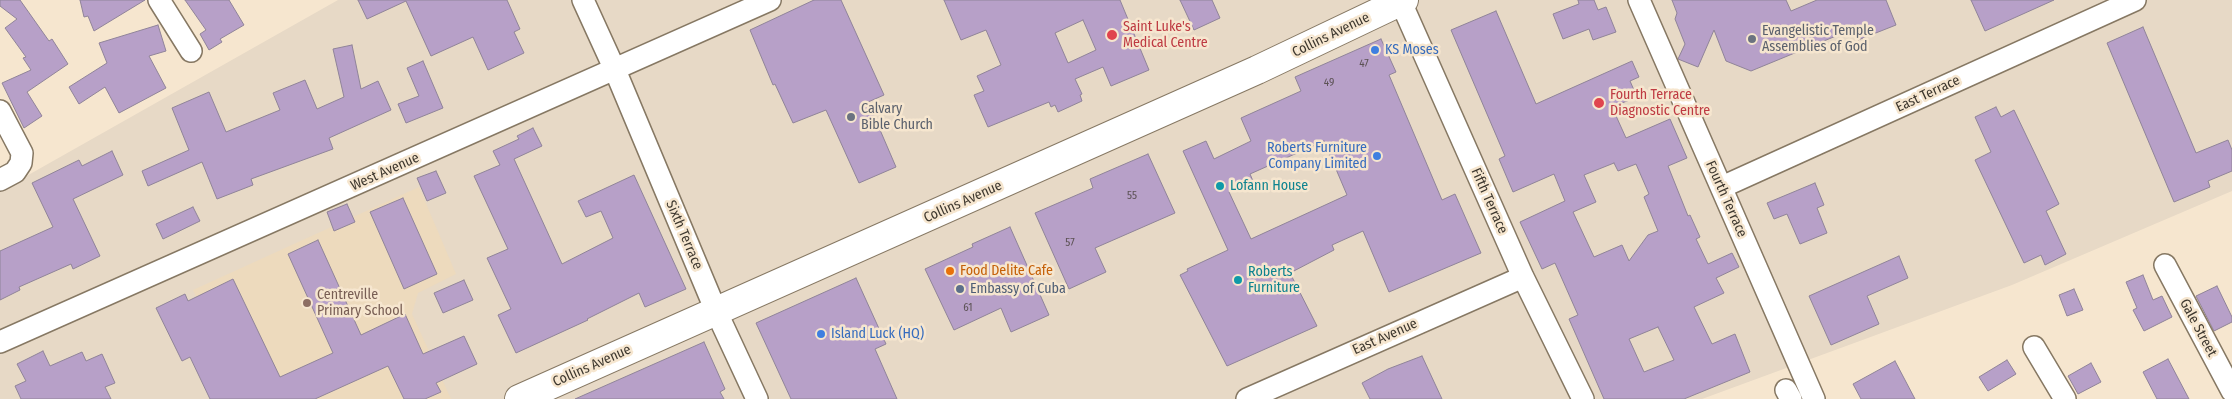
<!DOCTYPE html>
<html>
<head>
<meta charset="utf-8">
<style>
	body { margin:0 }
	canvas { display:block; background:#f6e6cf }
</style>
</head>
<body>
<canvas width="2232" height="399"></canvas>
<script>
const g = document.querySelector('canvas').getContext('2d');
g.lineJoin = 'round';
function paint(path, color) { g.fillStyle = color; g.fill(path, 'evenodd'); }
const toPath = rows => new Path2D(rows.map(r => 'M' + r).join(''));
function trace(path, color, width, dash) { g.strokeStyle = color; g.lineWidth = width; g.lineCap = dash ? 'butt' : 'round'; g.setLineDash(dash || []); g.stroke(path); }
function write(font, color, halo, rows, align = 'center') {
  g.font = font + ' "Fira Sans Condensed",sans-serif'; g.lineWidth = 5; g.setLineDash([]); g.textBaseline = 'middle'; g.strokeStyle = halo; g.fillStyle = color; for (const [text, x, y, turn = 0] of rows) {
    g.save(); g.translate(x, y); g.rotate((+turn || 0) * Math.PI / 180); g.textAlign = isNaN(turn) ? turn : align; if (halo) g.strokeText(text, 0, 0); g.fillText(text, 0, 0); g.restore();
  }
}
paint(toPath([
	[338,0,2232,0,2232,191,2012,285,1702,399,0,399,0,191]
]), '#e7d9c6');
paint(toPath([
	[419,187,456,274,418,293,412,314,451,399,241,399,193,290]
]), '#eddabd');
const building = toPath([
	[0,0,20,0,49,41,52,39,68,64,27,92,42,116,24,128,2,83,31,70,23,58,26,57,5,28,17,19,0,6,0,0],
	[80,0,145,0,94,31,88,16,84,17,80,0],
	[185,0,229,0,244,25,220,39,222,42,209,50,200,34,206,30,185,0],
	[358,0,507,0,520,29,514,32,524,53,488,70,473,37,431,56,406,1,367,19,358,0],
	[814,0,841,0,884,95,868,102,896,167,859,183,826,110,793,123,775,84,773,85,750,30,814,0],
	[944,0,1120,0,1149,70,1111,86,1103,67,1075,79,1082,94,1080,95,1082,101,1058,112,1055,105,1051,107,1049,102,988,127,974,95,984,91,977,76,1001,65,986,30,961,40,944,0],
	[1083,20,1096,50,1068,63,1055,33,1083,20],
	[1180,0,1212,0,1220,18,1194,30,1180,0],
	[1578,0,1594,0,1598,10,1606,7,1616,32,1593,40,1589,29,1563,39,1553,14,1579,4,1578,0],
	[1672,0,1786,0,1791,11,1817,0,1886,0,1896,25,1858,40,1853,29,1751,71,1726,61,1714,30,1698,67,1678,59,1685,44,1675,19,1677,13,1672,0],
	[1971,0,2054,0,1985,31,1971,0],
	[1496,11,1536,104,1632,61,1639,77,1630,81,1637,97,1612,107,1626,138,1670,119,1687,158,1668,166,1688,216,1690,215,1700,237,1696,239,1708,264,1732,253,1739,267,1716,278,1724,293,1694,307,1712,344,1735,334,1750,372,1684,399,1604,399,1569,319,1578,315,1555,263,1542,269,1520,222,1565,201,1554,174,1513,192,1499,159,1505,156,1451,30,1496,11],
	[1614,163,1618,171,1636,164,1649,194,1644,197,1658,231,1648,235,1629,261,1622,245,1594,257,1573,212,1596,202,1584,175,1614,163],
	[1658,327,1674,360,1644,372,1629,339,1658,327],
	[158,25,166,51,149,56,166,88,119,113,105,87,79,104,69,87,107,63,99,43,158,25],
	[2143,27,2196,153,2228,140,2232,150,2232,171,2208,181,2210,187,2174,202,2107,43,2143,27],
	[1381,39,1396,72,1389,75,1442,200,1455,194,1481,253,1389,292,1363,231,1332,245,1334,250,1290,273,1317,326,1227,366,1180,275,1188,271,1187,269,1228,250,1183,151,1206,141,1214,159,1251,141,1241,118,1301,91,1295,77,1381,39],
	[1324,141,1347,195,1251,239,1229,192,1253,181,1250,174,1324,141],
	[352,45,361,89,378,81,391,110,329,138,333,149,251,179,253,185,217,199,202,162,148,186,142,171,189,150,172,108,209,92,226,132,280,110,273,93,305,80,317,109,344,97,333,49,352,45],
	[423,61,443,108,406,123,398,104,419,96,407,68,423,61],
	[1996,107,2001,117,2014,110,2059,204,2046,211,2066,254,2045,265,2041,255,2024,263,1975,160,1991,152,1975,117,1996,107],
	[533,128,542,146,514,159,562,264,613,238,601,211,586,217,578,201,634,175,686,289,645,307,639,293,587,319,588,320,516,353,498,315,511,309,487,258,508,249,474,176,500,165,493,151,519,139,517,136,533,128],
	[112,151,123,175,73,199,100,256,73,269,71,264,19,287,20,290,0,300,0,251,53,227,32,183,79,160,82,166,112,151],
	[1148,154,1175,213,1095,248,1106,272,1069,289,1035,213,1093,188,1090,179,1148,154],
	[436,171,446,193,427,201,417,178,436,171],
	[1815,183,1824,205,1817,208,1827,233,1800,244,1787,214,1774,219,1767,203,1815,183],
	[403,198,437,274,404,289,370,212,403,198],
	[347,204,355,222,334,231,327,212,347,204],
	[193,207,200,221,163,239,156,224,193,207],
	[1010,227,1049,315,1011,332,1001,308,954,330,925,269,973,247,972,244,1010,227],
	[318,240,361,335,405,314,423,354,464,336,477,364,436,383,441,392,425,399,404,399,388,366,315,399,210,399,190,357,182,361,156,308,185,294,188,301,233,279,280,377,333,353,288,254,318,240],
	[1899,256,1908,278,1867,296,1879,324,1831,345,1809,296,1899,256],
	[2143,275,2153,300,2162,296,2172,317,2144,331,2133,310,2137,308,2126,282,2143,275],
	[856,278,886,344,875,349,897,399,791,399,756,323,856,278],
	[464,280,473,300,443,313,434,293,464,280],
	[2217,286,2232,317,2232,322,2214,331,2196,296,2217,286],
	[2074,289,2083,310,2067,316,2059,295,2074,289],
	[704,342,725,389,720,392,724,399,575,399,704,342],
	[43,351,50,366,82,352,86,361,102,354,115,383,105,387,111,399,21,399,15,386,26,381,17,364,43,351],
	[1422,356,1442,399,1370,399,1362,383,1388,369,1422,356],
	[2168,359,2189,399,2157,399,2143,372,2168,359],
	[2007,360,2016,374,1988,391,1979,377,2007,360],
	[1895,361,1915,399,1861,399,1853,384,1895,361],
	[2091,363,2101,382,2078,394,2068,376,2091,363]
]);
paint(building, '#b7a0c8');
trace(building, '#908499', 1);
const street = toPath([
	[159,0,191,51],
	[583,0,615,70,716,311,757,399],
	[1400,0,1523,277,1583,399],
	[1639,0,1814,399],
	[0,111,22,153,21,163,15,172,0,180],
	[1722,187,2135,0],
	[2165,265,2232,391],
	[0,342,770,0],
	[2034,347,2065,399],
	[1786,390,1791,399],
	[1247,399,1523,277]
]);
const secondary = toPath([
	[519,399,1257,70,1404,0]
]);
trace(street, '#867863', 24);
trace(secondary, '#867863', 30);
trace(street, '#fff', 21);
trace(secondary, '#fff', 28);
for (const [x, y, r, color] of [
	[1112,35,6,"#e0444e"],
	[1752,39,5,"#6b7280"],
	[1375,50,5,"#3f7fe0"],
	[1599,103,6,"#e0444e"],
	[851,117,5,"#6b7280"],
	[1377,156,5,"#3f7fe0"],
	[1220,186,5,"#0f9aa8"],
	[950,271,5,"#e8710a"],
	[1238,280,5,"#0f9aa8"],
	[960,289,5,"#5c6f8a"],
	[307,303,5,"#8d6e63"],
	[821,334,5,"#3f7fe0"]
]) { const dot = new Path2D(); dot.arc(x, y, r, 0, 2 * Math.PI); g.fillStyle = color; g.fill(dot); trace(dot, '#f6e6cf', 2); }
write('11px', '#5c5255', null, [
	["47",1364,64],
	["49",1329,83],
	["55",1132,196],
	["57",1070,243],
	["61",968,308]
]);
write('14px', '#be3a42', '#f6e6cf', [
	["Saint Luke's",1123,27],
	["Medical Centre",1123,43],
	["Fourth Terrace",1610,95],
	["Diagnostic Centre",1610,111]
], 'left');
write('14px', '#5b616d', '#f6e6cf', [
	["Evangelistic Temple",1762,31],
	["Assemblies of God",1762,47],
	["Calvary",861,109],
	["Bible Church",861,125]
], 'left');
write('14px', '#3e382f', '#f6e6cf', [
	["Collins Avenue",1331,35,-26],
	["East Terrace",1928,94,-25],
	["West Avenue",385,172,-24],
	["Fourth Terrace",1726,199,66],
	["Fifth Terrace",1489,201,66],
	["Collins Avenue",963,202,-24],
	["Sixth Terrace",684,235,67],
	["Gale Street",2198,328,62],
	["East Avenue",1385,337,-24],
	["Collins Avenue",592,366,-24]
]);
write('14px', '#366cbe', '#f6e6cf', [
	["KS Moses",1385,50],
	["Roberts Furniture",1367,148,"right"],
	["Company Limited",1367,164,"right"],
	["Island Luck (HQ)",831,334]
], 'left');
write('14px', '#0d838f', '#f6e6cf', [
	["Lofann House",1230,186],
	["Roberts",1248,272],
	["Furniture",1248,288]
], 'left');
write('14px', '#c56008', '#f6e6cf', [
	["Food Delite Cafe",960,271]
], 'left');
write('14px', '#4e5e75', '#f6e6cf', [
	["Embassy of Cuba",970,289]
], 'left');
write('14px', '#785e54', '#f6e6cf', [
	["Centreville",317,295],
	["Primary School",317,311]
], 'left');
</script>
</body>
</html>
